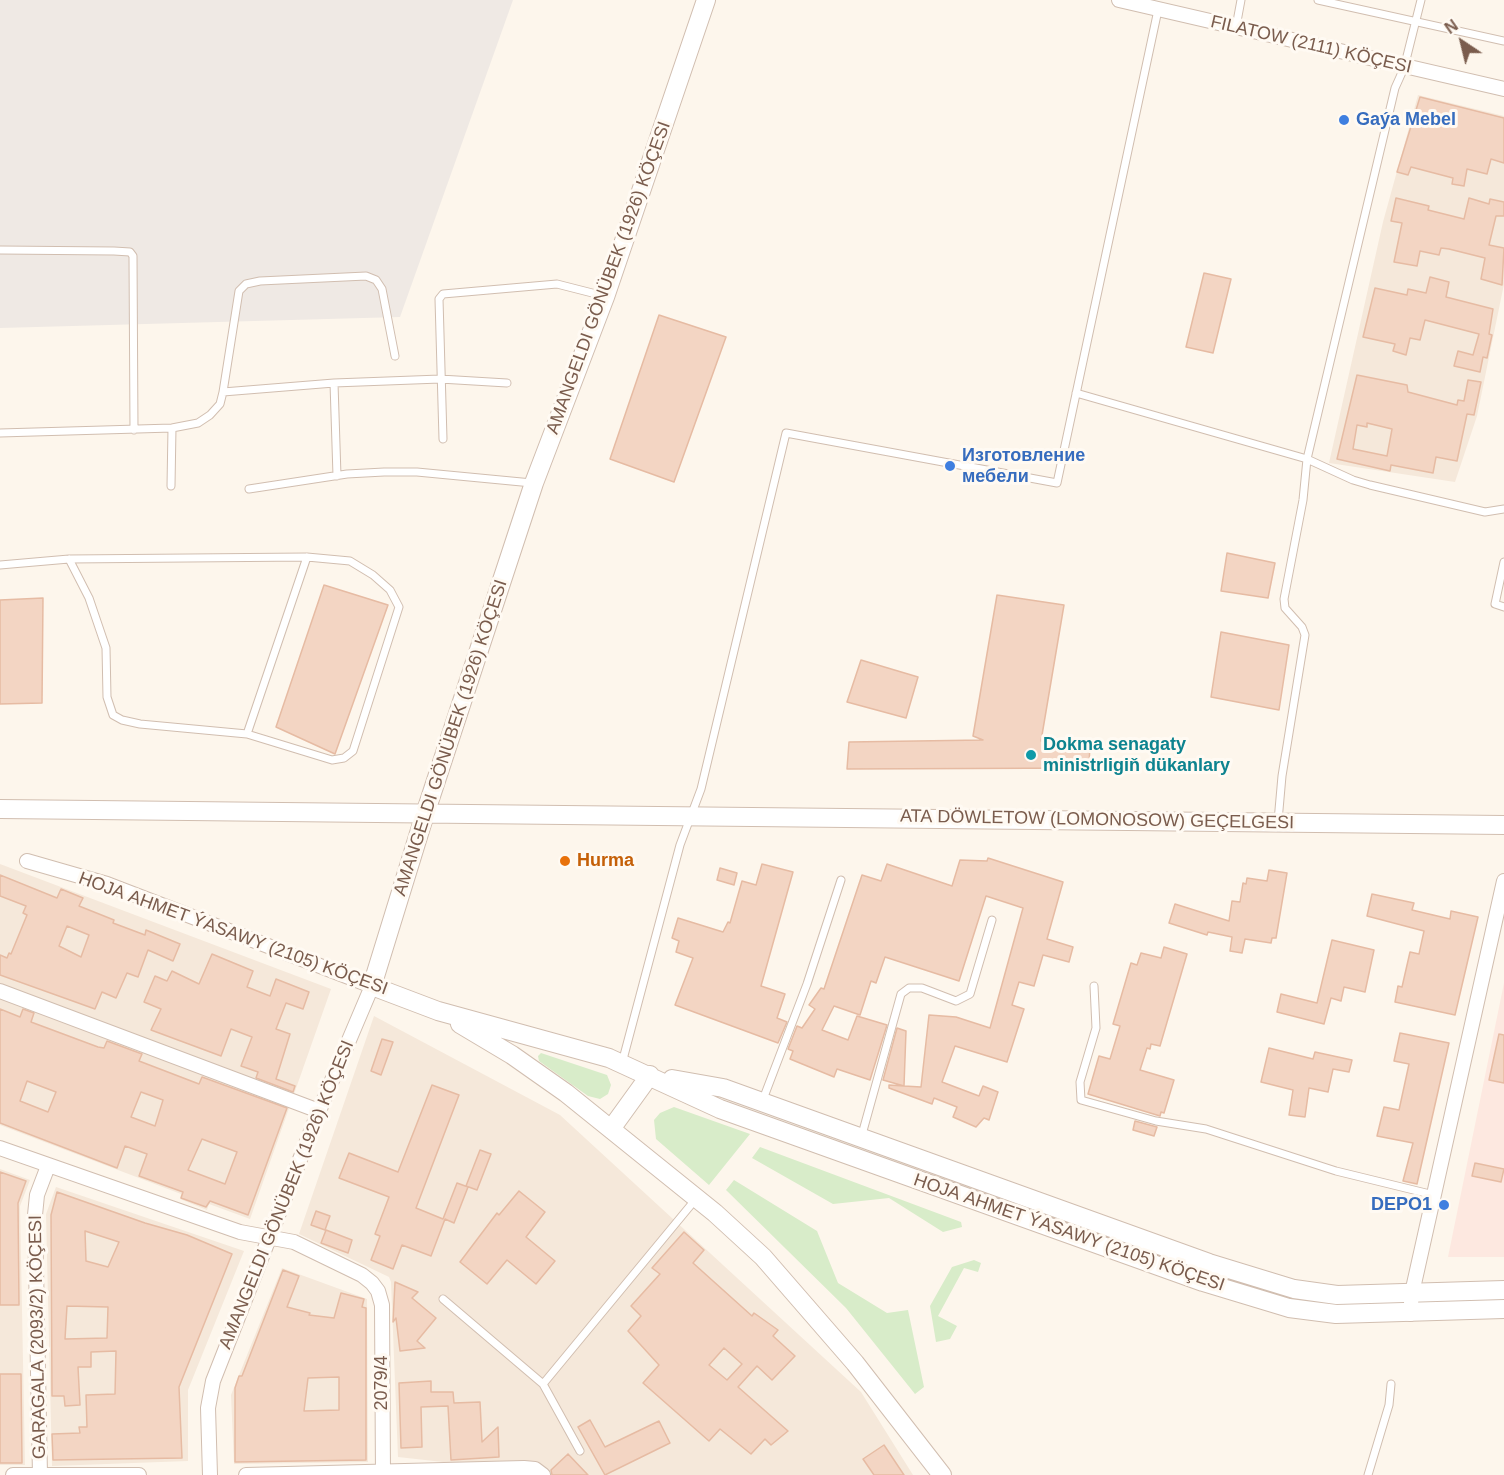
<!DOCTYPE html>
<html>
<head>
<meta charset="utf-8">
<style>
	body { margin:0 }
	#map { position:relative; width:1504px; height:1475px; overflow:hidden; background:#fdf6ec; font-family:Arial,sans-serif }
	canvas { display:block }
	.north { position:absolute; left:1432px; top:12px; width:60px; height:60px; -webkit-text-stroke:4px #fffaf3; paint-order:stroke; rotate:325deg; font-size:16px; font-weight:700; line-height:24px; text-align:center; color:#7a5c4d }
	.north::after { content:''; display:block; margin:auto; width:21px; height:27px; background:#7a5c4d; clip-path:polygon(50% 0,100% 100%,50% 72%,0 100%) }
</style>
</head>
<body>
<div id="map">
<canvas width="1504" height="1475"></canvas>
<div class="north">N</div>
</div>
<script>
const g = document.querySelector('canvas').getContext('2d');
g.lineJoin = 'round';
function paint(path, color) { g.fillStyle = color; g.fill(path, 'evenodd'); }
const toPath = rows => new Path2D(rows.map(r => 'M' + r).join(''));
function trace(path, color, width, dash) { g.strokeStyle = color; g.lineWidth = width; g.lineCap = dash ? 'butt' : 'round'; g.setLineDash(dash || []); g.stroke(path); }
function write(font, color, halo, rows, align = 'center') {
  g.font = font + ' Arial,sans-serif'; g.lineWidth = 6; g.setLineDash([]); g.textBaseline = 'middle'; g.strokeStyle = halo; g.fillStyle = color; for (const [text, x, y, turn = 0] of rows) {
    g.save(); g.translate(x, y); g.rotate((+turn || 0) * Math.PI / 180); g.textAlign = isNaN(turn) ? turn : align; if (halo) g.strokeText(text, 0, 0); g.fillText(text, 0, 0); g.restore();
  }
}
paint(toPath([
	[1418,95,1504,116,1504,284,1477,416,1455,482,1329,463,1383,222],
	[0,864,331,989,250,1219,209,1204,207,1210,180,1199,181,1194,0,1125],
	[374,1016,560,1115,861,1392,913,1475,547,1475,532,1463,452,1463,398,1457,391,1282,389,1277,299,1234],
	[0,1169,30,1180,20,1206,25,1465,0,1465],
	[56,1187,244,1251,188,1390,188,1461,52,1466,46,1214],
	[282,1268,367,1299,368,1462,234,1464,231,1395]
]), '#f5e8da');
paint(toPath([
	[1504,983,1504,1257,1448,1257]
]), '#fde8e0');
paint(toPath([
	[0,0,513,0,400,317,0,328]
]), '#efe9e4');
paint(toPath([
	[541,1053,607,1075,611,1085,608,1094,600,1099,588,1096,539,1061,538,1056],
	[674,1107,750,1134,709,1185,656,1139,654,1120,660,1113],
	[760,1147,961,1222,962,1227,943,1232,889,1198,833,1204,752,1158],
	[734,1180,817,1231,838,1283,887,1313,908,1310,924,1387,915,1394,846,1308,726,1190],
	[974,1260,981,1263,978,1272,964,1268,938,1316,957,1326,950,1339,936,1342,930,1306,952,1267]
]), '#d8ecc9');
const building = toPath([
	[1420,97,1504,118,1504,163,1491,159,1487,174,1467,169,1464,186,1452,184,1453,178,1411,167,1408,175,1397,172,1420,97],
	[1396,198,1429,206,1428,210,1464,219,1469,198,1489,204,1490,199,1504,202,1504,216,1496,216,1489,245,1504,248,1502,285,1481,279,1485,258,1449,249,1441,248,1439,255,1420,251,1417,266,1394,262,1402,223,1391,221,1396,198],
	[1204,273,1231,279,1213,353,1186,347,1204,273],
	[1430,277,1449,282,1446,297,1493,309,1489,334,1492,335,1487,358,1483,357,1480,372,1454,366,1458,351,1473,355,1479,334,1425,320,1420,340,1410,338,1406,355,1393,351,1395,344,1363,337,1375,288,1407,295,1408,289,1426,293,1430,277],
	[659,315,726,337,674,482,610,459,659,315],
	[1357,375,1407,385,1408,392,1457,405,1458,400,1464,401,1468,380,1481,382,1474,415,1467,414,1457,461,1436,457,1433,473,1391,465,1390,471,1337,459,1357,375],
	[1367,423,1392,429,1387,456,1353,449,1357,425,1367,427,1367,423],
	[1227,553,1275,563,1268,598,1221,591,1227,553],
	[324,585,388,605,335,754,276,727,324,585],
	[997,595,1064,605,1041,741,1090,741,1089,768,847,769,849,742,983,740,973,736,997,595],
	[43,598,42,703,0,704,0,600,43,598],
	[1221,632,1289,645,1279,710,1211,697,1221,632],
	[861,660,918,677,906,718,847,702,861,660],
	[988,858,1063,882,1047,939,1073,947,1069,962,1043,955,1034,986,1019,982,1012,1005,1024,1009,1007,1062,955,1046,942,1082,979,1096,983,1086,998,1092,989,1120,984,1118,976,1127,953,1117,957,1107,934,1098,932,1104,889,1088,889,1085,904,1086,883,1080,897,1028,906,1031,904,1086,921,1087,929,1015,956,1017,990,1028,1023,908,986,896,959,981,885,957,876,983,871,981,860,1015,834,1006,822,1030,848,1040,857,1016,887,1025,870,1080,837,1069,834,1077,790,1059,793,1051,788,1049,797,1026,802,1028,815,1009,809,1005,821,988,824,989,862,875,881,881,887,864,952,886,960,860,987,861,988,858],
	[762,864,793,872,761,986,785,994,777,1018,787,1022,778,1043,675,1005,693,958,676,952,679,941,672,938,678,918,723,932,728,922,730,923,742,881,756,885,762,864],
	[720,868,737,873,734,885,717,880,720,868],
	[1269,870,1287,873,1276,938,1272,938,1271,943,1245,939,1242,953,1230,951,1232,937,1208,932,1207,935,1169,923,1175,904,1229,921,1232,901,1240,902,1243,883,1246,884,1247,878,1267,881,1269,870],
	[0,875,57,898,61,889,83,898,79,906,114,920,113,923,145,935,146,930,180,944,173,961,148,950,138,977,127,973,116,998,102,992,95,1009,0,975,0,955,7,958,9,953,11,954,27,915,23,913,26,906,0,896,0,875],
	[67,926,89,935,81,957,59,946,67,926],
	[1372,894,1414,903,1412,910,1450,919,1451,911,1478,917,1455,1015,1395,1002,1398,986,1402,987,1410,952,1419,954,1424,931,1367,916,1372,894],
	[1332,940,1374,950,1365,992,1344,987,1341,1001,1331,998,1324,1024,1277,1012,1281,994,1317,1003,1332,940],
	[1164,947,1187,954,1160,1046,1151,1044,1150,1049,1147,1048,1140,1070,1174,1080,1164,1113,1161,1112,1160,1116,1088,1094,1099,1056,1110,1059,1120,1026,1113,1024,1131,963,1137,965,1141,953,1161,958,1164,947],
	[212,954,253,971,247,987,270,996,276,979,309,992,303,1009,286,1003,276,1029,290,1034,276,1079,295,1086,293,1092,256,1078,258,1072,241,1066,252,1037,231,1029,221,1056,151,1030,161,1009,144,1002,155,976,167,981,172,971,199,984,212,954],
	[0,1009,20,1017,23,1009,34,1013,31,1022,98,1047,104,1048,107,1041,142,1054,139,1061,199,1084,202,1077,287,1108,248,1215,210,1201,206,1207,181,1198,183,1192,139,1176,147,1154,125,1146,117,1168,0,1123,0,1009],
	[27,1081,56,1092,48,1112,20,1101,27,1081],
	[141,1092,163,1100,155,1126,131,1117,141,1092],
	[202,1139,237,1152,225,1184,188,1170,202,1139],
	[1400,1033,1449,1043,1417,1184,1403,1181,1413,1143,1377,1136,1384,1107,1399,1110,1409,1064,1394,1061,1400,1033],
	[1499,1034,1504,1035,1504,1083,1489,1080,1499,1034],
	[382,1039,393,1042,381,1075,371,1071,382,1039],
	[1269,1048,1313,1059,1315,1052,1352,1060,1349,1072,1333,1069,1328,1092,1309,1088,1305,1117,1289,1115,1293,1090,1261,1082,1269,1048],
	[432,1085,459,1095,416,1208,443,1219,457,1183,468,1187,454,1223,445,1219,431,1256,402,1245,393,1269,371,1260,380,1236,375,1234,389,1197,339,1178,349,1153,398,1172,432,1085],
	[1135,1121,1157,1127,1154,1136,1133,1130,1135,1121],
	[480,1150,491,1154,477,1190,466,1186,480,1150],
	[1475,1163,1504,1169,1501,1182,1472,1176,1475,1163],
	[0,1172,26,1181,18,1203,19,1305,0,1305,0,1172],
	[519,1191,545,1212,526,1237,555,1261,536,1284,507,1260,487,1284,460,1262,497,1213,499,1215,519,1191],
	[57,1192,145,1223,187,1235,232,1254,179,1387,182,1458,53,1460,52,1434,80,1433,79,1427,87,1427,86,1395,115,1394,116,1351,91,1352,91,1367,78,1367,80,1405,65,1406,64,1396,52,1396,51,1215,57,1192],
	[85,1231,119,1242,108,1267,86,1261,85,1231],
	[67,1306,108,1307,107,1338,65,1339,67,1306],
	[316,1211,330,1216,325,1230,311,1225,316,1211],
	[326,1230,352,1240,348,1253,321,1243,326,1230],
	[684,1232,704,1250,693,1263,752,1316,754,1313,778,1330,773,1336,795,1356,772,1380,757,1366,738,1387,788,1431,771,1445,765,1439,751,1454,720,1429,709,1441,643,1383,659,1365,628,1331,641,1316,631,1306,660,1274,652,1268,684,1232],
	[724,1348,742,1364,727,1380,709,1365,724,1348],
	[283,1270,299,1276,287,1307,310,1313,309,1315,334,1318,341,1293,364,1299,362,1307,366,1308,366,1460,235,1462,235,1388,239,1376,242,1376,283,1270],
	[339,1377,339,1410,304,1411,308,1378,339,1377],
	[395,1282,418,1292,412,1298,436,1318,417,1341,425,1348,400,1351,396,1318,393,1322,395,1282],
	[0,1374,21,1374,22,1463,0,1463,0,1374],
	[431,1381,431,1392,453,1392,454,1403,480,1402,482,1442,498,1427,499,1457,451,1460,448,1406,421,1407,422,1447,401,1448,399,1383,431,1381],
	[590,1420,605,1447,659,1421,670,1443,605,1475,578,1427,590,1420],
	[884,1445,904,1475,874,1475,863,1459,884,1445],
	[568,1454,588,1475,552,1475,551,1470,568,1454]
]);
paint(building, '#f3d5c3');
trace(building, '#e6bba3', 1.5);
const service = toPath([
	[1318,0,1504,41],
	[1236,27,1241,0],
	[0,250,114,251,130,252,133,256,134,430],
	[334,383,440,379,507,383],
	[223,392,239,291,246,284,260,281,366,276,376,280,382,289,395,356],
	[1076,393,1307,459,1353,480,1370,485,1485,512,1504,509],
	[0,433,172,428,198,423,210,415,220,404,223,392,334,383,337,476],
	[443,439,439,299,443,294,557,284,604,296],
	[171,486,172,428],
	[249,489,347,474,384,472,417,472,532,483],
	[1504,562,1495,604,1504,607],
	[0,565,69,559,307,557,350,561,373,575,390,590,399,607,353,751,344,758,332,760,247,734,140,724,122,720,113,715,107,697,106,648,89,598,69,559],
	[247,734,307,557],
	[1278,821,1282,776,1305,635,1302,627,1285,608,1284,599,1303,500,1307,459,1395,88,1404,68,1421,0],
	[1094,986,1096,1028,1080,1082,1081,1100,1156,1121,1206,1129,1336,1171,1434,1195],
	[622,1063,680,845,701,789,786,433,1057,483,1158,10],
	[762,1102,807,984,841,880],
	[861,1138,901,994,909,988,922,988,956,1001,970,994,992,920],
	[443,1299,543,1384,580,1451],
	[543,1384,695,1200],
	[1368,1475,1389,1405,1391,1384]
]);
const minor = toPath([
	[1119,0,1504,89],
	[27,861,107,884,372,986,319,1111,213,1381,208,1408,210,1475],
	[0,991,319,1111],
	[0,1148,240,1232,294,1242,362,1275,372,1283,378,1291,382,1305,383,1475],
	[1410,1314,1412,1293,1504,881],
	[13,1475,139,1475],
	[40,1475,35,1215,37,1195,48,1166],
	[246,1475,524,1468,535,1469,543,1475]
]);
const tertiary = toPath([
	[706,0,605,297,534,483,425,814,372,986,438,1011,609,1058,720,1109,1203,1282,1289,1308,1336,1314,1504,1309],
	[0,809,1504,825],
	[460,1024,512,1055,566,1093,715,1213,763,1257,855,1363,942,1475],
	[672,1079,723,1088,1209,1263,1294,1289,1337,1295,1504,1290],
	[611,1129,650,1075]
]);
trace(service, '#d1beb0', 9);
trace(minor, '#d1beb0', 16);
trace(tertiary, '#d1beb0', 20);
trace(service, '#fff', 7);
trace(minor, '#fff', 14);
trace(tertiary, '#fff', 18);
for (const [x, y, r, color] of [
	[1344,120,6,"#3f7fe0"],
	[950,466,6,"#3f7fe0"],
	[1031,755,6,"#0f9aa8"],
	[565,861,6,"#e8710a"],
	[1444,1205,6,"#3f7fe0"]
]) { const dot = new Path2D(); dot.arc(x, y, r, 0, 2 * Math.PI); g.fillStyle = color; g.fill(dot); trace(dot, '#fffaf3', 2); }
write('18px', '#7a5c4d', '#fffaf3', [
	["FILATOW (2111) KÖÇESI",1311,45,13],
	["AMANGELDI GÖNÜBEK (1926) KÖÇESI",609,278,-70],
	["AMANGELDI GÖNÜBEK (1926) KÖÇESI",451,738,-72],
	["ATA DÖWLETOW (LOMONOSOW) GEÇELGESI",1097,820,1],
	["HOJA AHMET ÝASAWY (2105) KÖÇESI",233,934,20],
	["AMANGELDI GÖNÜBEK (1926) KÖÇESI",287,1195,-68],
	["HOJA AHMET ÝASAWY (2105) KÖÇESI",1069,1233,19],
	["GARAGALA (2093/2) KÖÇESI",38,1337,-91],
	["2079/4",382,1383,-90]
]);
write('bold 18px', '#366cbe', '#fffaf3', [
	["Gaýa Mebel",1356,120],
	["Изготовление",962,456],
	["мебели",962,477],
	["DEPO1",1432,1205,"right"]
], 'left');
write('bold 18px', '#0d838f', '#fffaf3', [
	["Dokma senagaty",1043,745],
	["ministrligiň dükanlary",1043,766]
], 'left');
write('bold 18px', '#c56008', '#fffaf3', [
	["Hurma",577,861]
], 'left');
</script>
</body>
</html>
